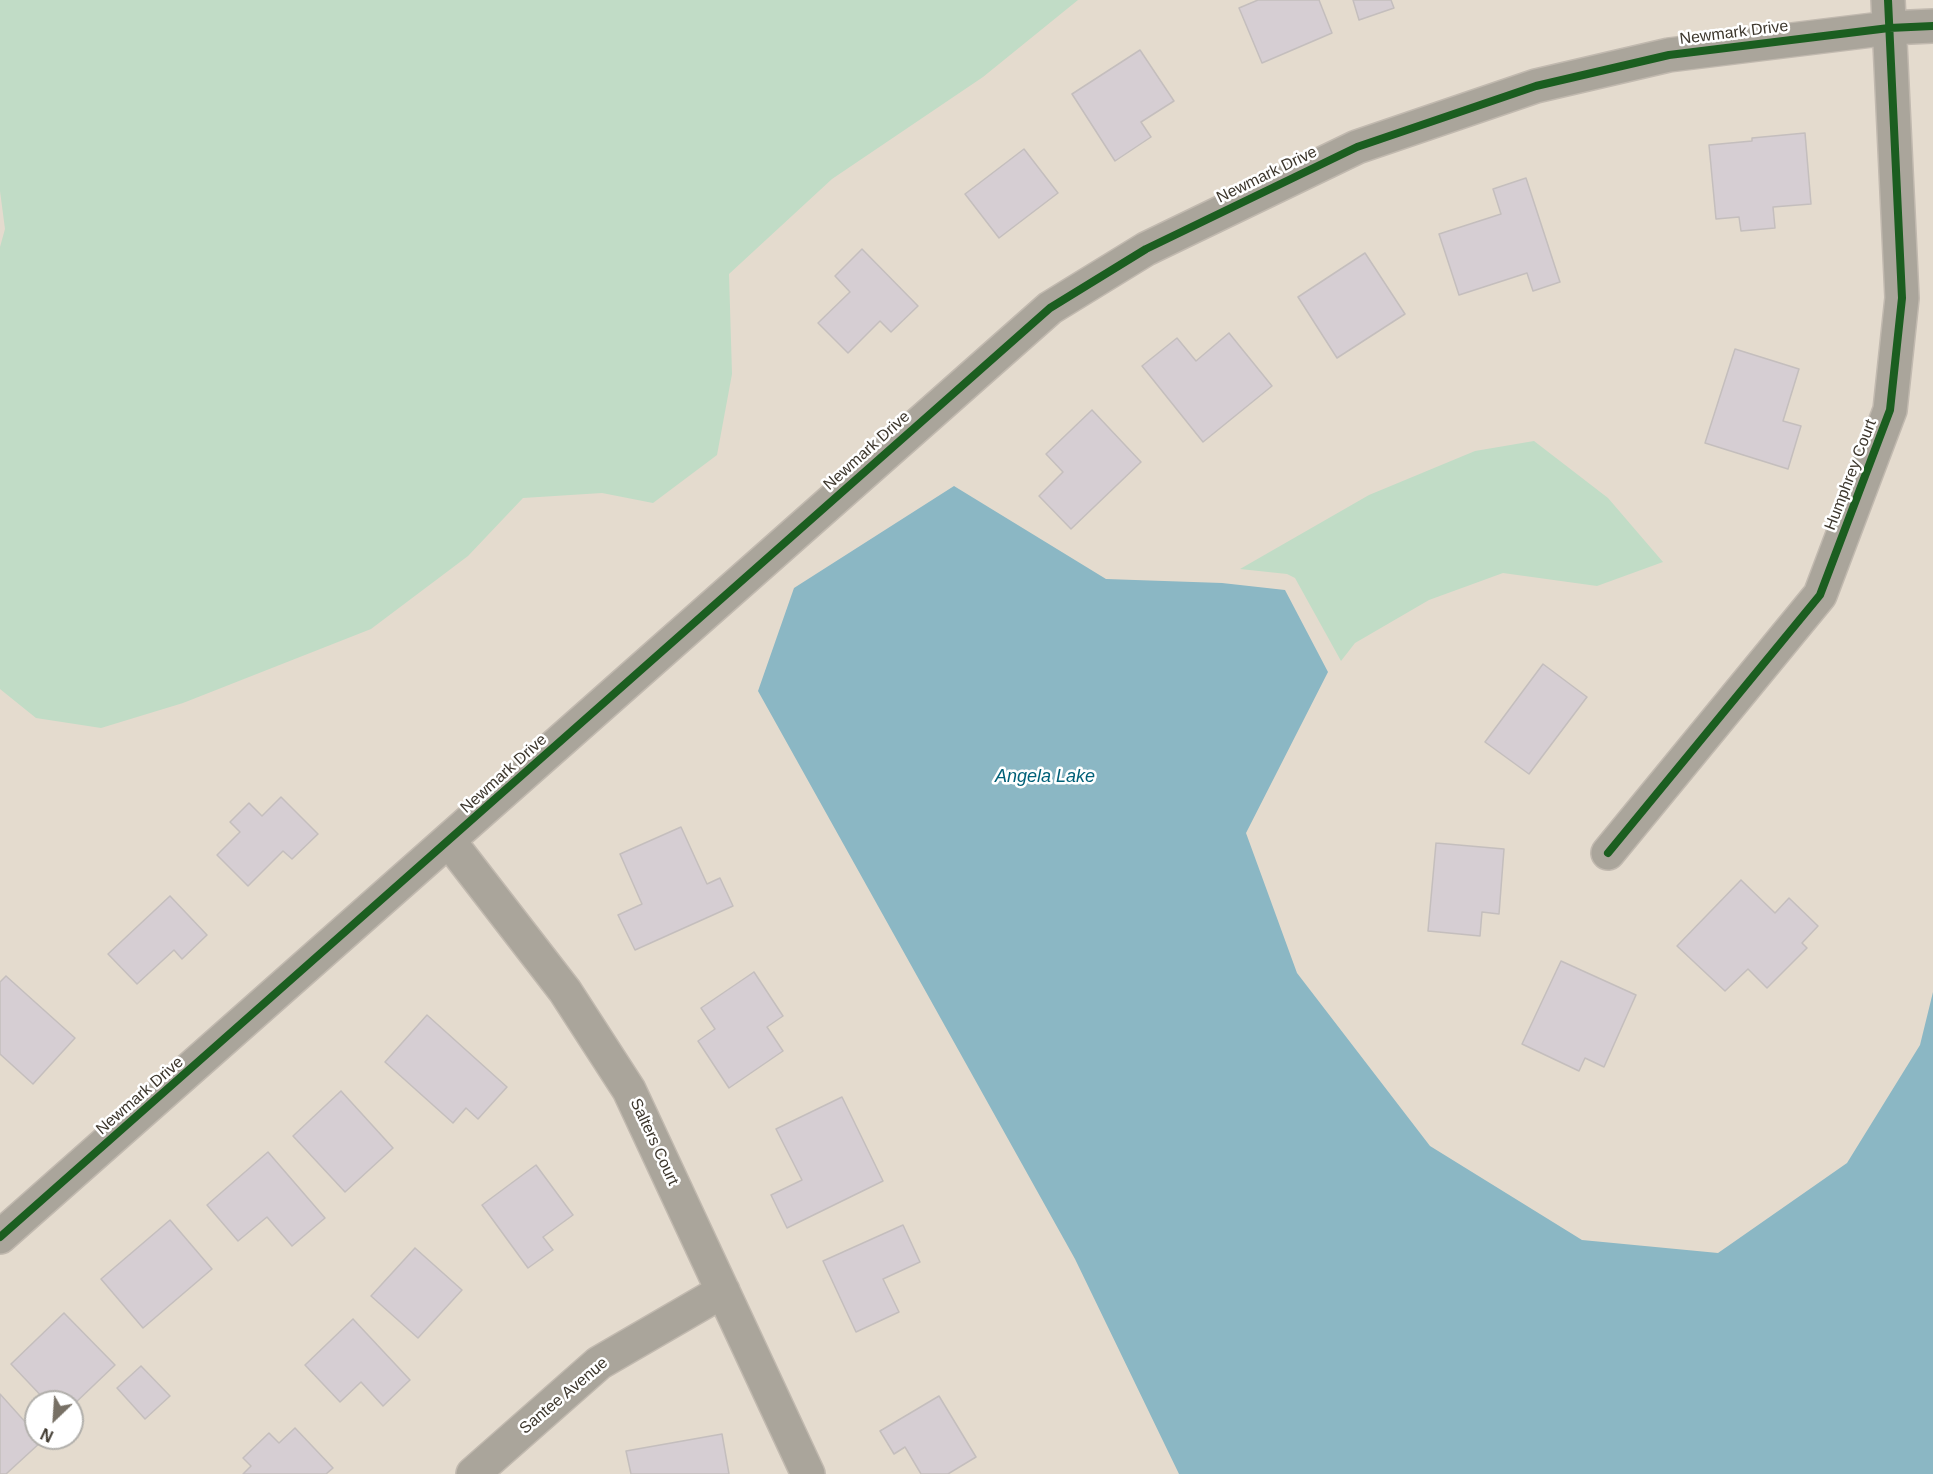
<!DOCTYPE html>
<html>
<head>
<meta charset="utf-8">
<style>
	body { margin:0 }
	#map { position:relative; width:1933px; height:1474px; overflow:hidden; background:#e4dbce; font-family:Arial,sans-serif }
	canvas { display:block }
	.north { position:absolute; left:24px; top:1390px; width:60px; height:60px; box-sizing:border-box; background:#fff; border:2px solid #b1afab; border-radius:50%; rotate:205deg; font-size:16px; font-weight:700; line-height:24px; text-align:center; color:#3d372d }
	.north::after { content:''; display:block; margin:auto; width:21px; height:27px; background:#777065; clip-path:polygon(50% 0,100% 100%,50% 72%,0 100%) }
</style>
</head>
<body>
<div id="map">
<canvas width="1933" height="1474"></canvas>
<div class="north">N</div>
</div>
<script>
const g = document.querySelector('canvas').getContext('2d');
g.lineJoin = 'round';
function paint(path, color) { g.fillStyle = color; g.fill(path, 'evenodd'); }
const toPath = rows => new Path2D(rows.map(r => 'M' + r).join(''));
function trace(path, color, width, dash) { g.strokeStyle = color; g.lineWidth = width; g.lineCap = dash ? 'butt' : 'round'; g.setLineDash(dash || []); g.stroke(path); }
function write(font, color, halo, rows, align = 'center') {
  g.font = font + ' Arial,sans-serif'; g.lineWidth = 5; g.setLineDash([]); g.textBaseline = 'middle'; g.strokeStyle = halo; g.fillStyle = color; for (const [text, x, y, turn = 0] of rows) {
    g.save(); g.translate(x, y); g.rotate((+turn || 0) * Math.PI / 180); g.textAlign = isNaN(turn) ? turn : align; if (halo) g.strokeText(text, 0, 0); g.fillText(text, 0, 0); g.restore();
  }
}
paint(toPath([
	[0,0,1078,0,983,77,832,179,729,274,732,374,717,455,653,503,602,493,523,498,468,556,371,629,183,703,101,728,36,718,0,689,0,247,5,229,0,191],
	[1534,441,1608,498,1663,562,1597,586,1503,573,1429,600,1355,643,1341,661,1295,578,1287,574,1240,569,1369,495,1475,451]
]), '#c1dcc6');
paint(toPath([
	[954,486,1106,579,1222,583,1285,590,1328,672,1246,833,1297,973,1430,1146,1582,1240,1718,1253,1847,1163,1920,1045,1933,992,1933,1474,1179,1474,1075,1259,758,691,794,588]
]), '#8bb7c4');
const building = toPath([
	[1258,0,1319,0,1332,33,1262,63,1239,8,1258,0],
	[1353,0,1391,0,1394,8,1359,20,1353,0],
	[1140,50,1174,101,1141,122,1151,137,1115,161,1072,94,1140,50],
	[1805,133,1811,204,1773,207,1775,228,1741,231,1739,217,1716,219,1709,145,1752,141,1752,138,1805,133],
	[1024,149,1058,193,999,238,965,194,1024,149],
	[1526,178,1560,282,1533,291,1527,273,1459,295,1439,234,1501,214,1493,189,1526,178],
	[862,249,918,306,891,332,880,321,848,353,818,323,850,292,835,276,862,249],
	[1365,253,1405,314,1337,358,1298,297,1365,253],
	[1229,333,1272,386,1203,442,1142,366,1177,338,1196,361,1229,333],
	[1735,349,1799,369,1783,421,1801,426,1788,469,1705,443,1735,349],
	[1092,410,1141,462,1071,529,1039,496,1063,472,1046,454,1092,410],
	[1543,664,1587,697,1529,774,1485,742,1543,664],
	[281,797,318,834,292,859,283,851,248,886,217,855,240,832,230,822,249,803,262,816,281,797],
	[681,827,707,884,720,878,733,906,635,950,618,915,642,904,620,854,681,827],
	[1436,843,1504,849,1499,914,1482,912,1480,936,1428,931,1436,843],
	[1741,880,1775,913,1789,898,1818,926,1802,943,1807,948,1767,988,1748,969,1725,991,1677,946,1741,880],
	[170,896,207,935,182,959,174,950,137,984,108,954,170,896],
	[1561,961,1636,995,1604,1067,1585,1058,1579,1071,1522,1044,1561,961],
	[754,972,783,1016,767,1027,783,1051,729,1088,698,1041,715,1029,701,1008,754,972],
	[6,976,75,1038,33,1084,0,1054,0,982,6,976],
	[427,1015,507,1087,478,1119,466,1108,453,1123,385,1062,427,1015],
	[341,1091,393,1148,345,1192,293,1136,341,1091],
	[842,1097,883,1181,787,1228,771,1195,802,1180,776,1129,842,1097],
	[268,1152,325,1218,292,1246,267,1217,238,1241,207,1205,268,1152],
	[536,1165,573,1215,543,1237,553,1250,528,1268,482,1205,536,1165],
	[170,1220,212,1269,143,1328,101,1279,170,1220],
	[903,1225,920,1262,883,1279,899,1312,856,1332,823,1261,903,1225],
	[415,1248,462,1290,418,1338,371,1296,415,1248],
	[64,1313,115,1365,72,1406,72,1402,47,1402,11,1364,64,1313],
	[353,1319,410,1380,383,1406,361,1382,340,1402,305,1365,353,1319],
	[141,1366,170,1396,145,1419,117,1388,141,1366],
	[0,1394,36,1434,36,1438,40,1438,42,1441,6,1474,0,1474,0,1394],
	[939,1396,976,1457,948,1474,921,1474,905,1447,894,1454,880,1431,939,1396],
	[295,1428,333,1468,326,1474,243,1474,251,1466,243,1458,269,1433,279,1443,295,1428],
	[722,1434,729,1474,631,1474,626,1451,722,1434]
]);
paint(building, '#d6ced3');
trace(building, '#c4bebd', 1.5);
const minor = toPath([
	[449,841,565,991,629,1090,808,1474],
	[1608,853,1820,595,1890,410,1902,298,1888,0],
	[0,1237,1050,308,1146,249,1357,147,1536,86,1669,55,1889,28,1933,26],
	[473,1474,599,1363,723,1291]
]);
trace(minor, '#c1b9af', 36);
trace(minor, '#aaa59b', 33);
trace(toPath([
	[1608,853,1820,595,1890,410,1902,298,1888,0],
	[0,1237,1050,308,1146,249,1357,147,1536,86,1669,55,1889,28,1933,26]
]), '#1b5e20', 8);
write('16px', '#3d372d', '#fff', [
	["Newmark Drive",1734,33,-7],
	["Newmark Drive",1267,175,-26],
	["Newmark Drive",867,451,-42],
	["Humphrey Court",1851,475,-69],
	["Newmark Drive",504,774,-42],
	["Newmark Drive",140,1096,-41],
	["Salters Court",654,1142,65],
	["Santee Avenue",564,1396,-40]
]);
write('italic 18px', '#006078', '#fff', [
	["Angela Lake",1045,777]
]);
</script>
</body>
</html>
